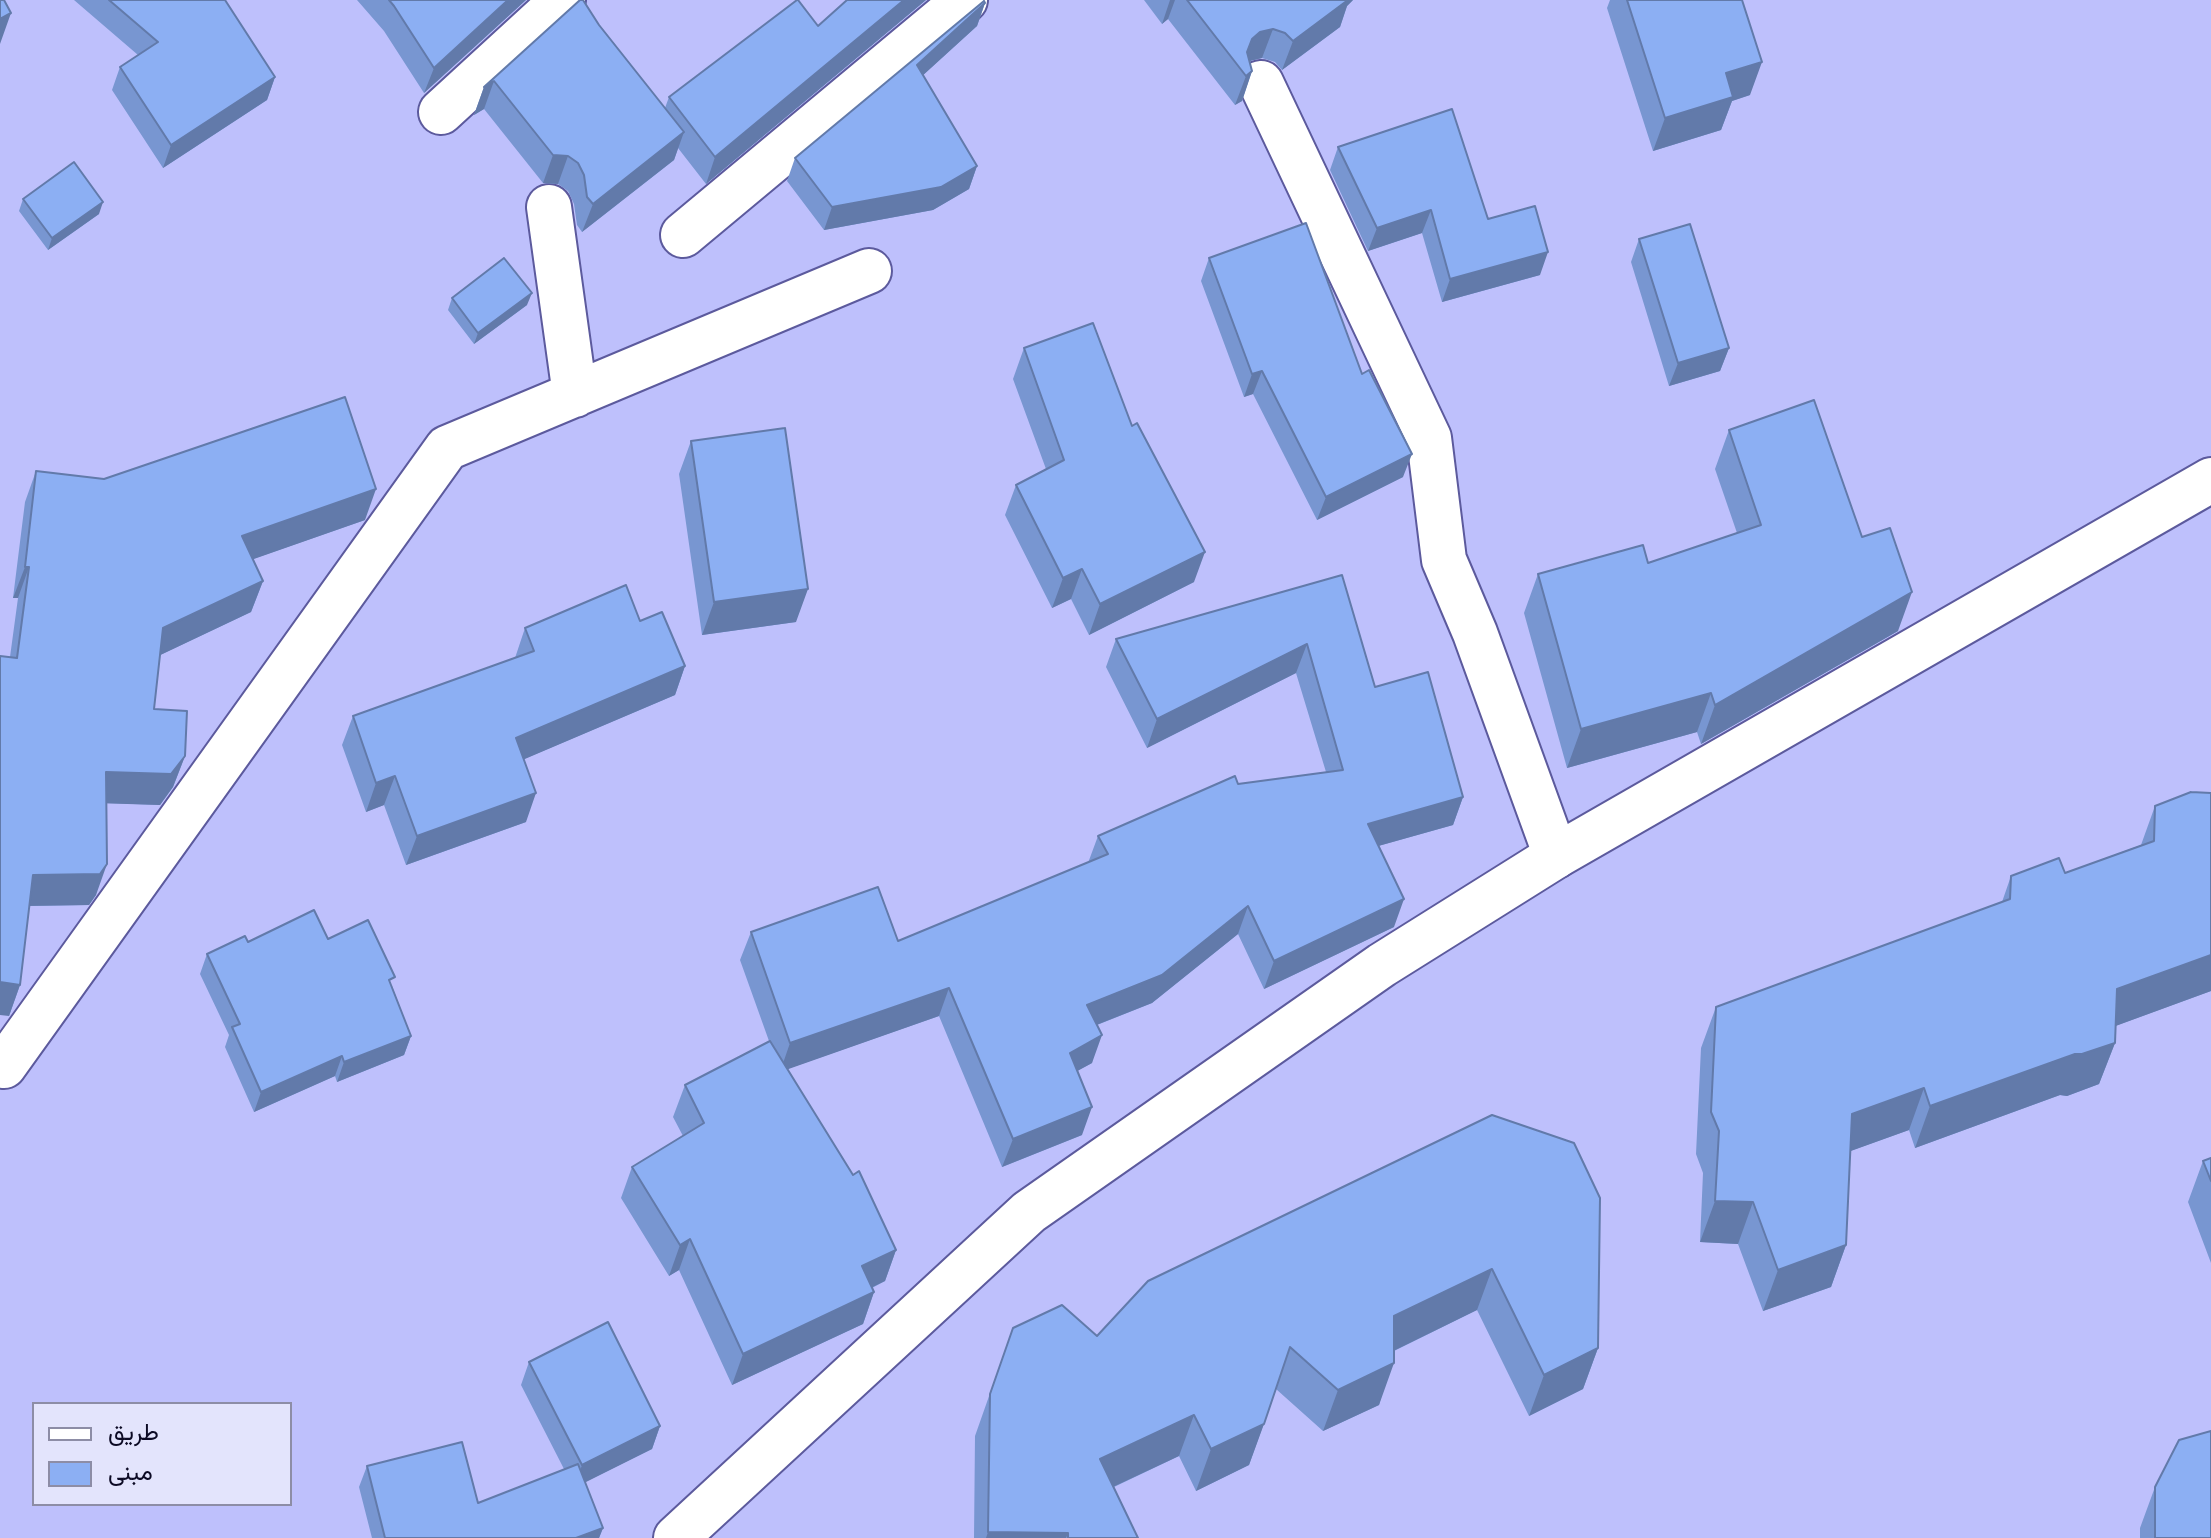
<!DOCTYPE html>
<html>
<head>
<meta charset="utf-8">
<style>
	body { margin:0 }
	#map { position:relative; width:2211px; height:1538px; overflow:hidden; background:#bec0fc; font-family:Signika,Vazirmatn,sans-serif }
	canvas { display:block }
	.legend { position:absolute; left:32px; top:1402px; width:260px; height:104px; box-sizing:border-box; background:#e3e4fc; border:2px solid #8d8da6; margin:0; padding:10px 14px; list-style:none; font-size:24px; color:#0c0a24 }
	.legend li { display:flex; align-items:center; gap:16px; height:40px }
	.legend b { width:40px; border:2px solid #8d8da6 }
</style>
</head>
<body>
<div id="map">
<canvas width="2211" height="1538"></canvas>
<ul class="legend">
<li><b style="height:10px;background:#fff"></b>طريق</li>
<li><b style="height:22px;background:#8caff3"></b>مبنى</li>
</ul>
</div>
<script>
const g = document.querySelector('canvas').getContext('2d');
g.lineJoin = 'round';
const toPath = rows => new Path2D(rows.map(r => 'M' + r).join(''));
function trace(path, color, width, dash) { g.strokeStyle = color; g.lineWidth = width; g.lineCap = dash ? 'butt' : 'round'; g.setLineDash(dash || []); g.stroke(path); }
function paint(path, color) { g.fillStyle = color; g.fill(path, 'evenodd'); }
const street = toPath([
	[1261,83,1429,438,1444,560,1475,633,1556,856],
	[441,112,563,0],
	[549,207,575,395],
	[683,235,965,0],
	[0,1065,4,1066,447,448,869,271]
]);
const secondary = toPath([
	[676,1538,1029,1212,1382,965,1556,856,2211,480]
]);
trace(street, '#5c5a9d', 48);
trace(secondary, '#5c5a9d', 48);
trace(street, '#fff', 44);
trace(secondary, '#fff', 44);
paint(toPath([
	[74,0,225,0,275,77,267,100,163,168,112,90,120,67,138,55],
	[357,0,526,0,424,93,384,31],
	[580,0,665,108,669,97,818,26,847,0,926,0,706,184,678,148,674,160,582,232,577,225,574,204,568,191,558,184,543,183,484,109,474,115,484,87],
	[1144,0,1353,0,1347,6,1340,27,1282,70,1275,62,1262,58,1249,61,1252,71,1242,101,1235,105,1168,19,1162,24],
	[1610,0,1742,0,1750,95,1732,101,1721,130,1653,151,1607,8],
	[985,3,977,26,923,75,977,166,969,189,933,210,824,230,787,181,795,158],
	[1338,147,1488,219,1540,275,1442,302,1422,233,1368,251,1330,170],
	[23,199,99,214,48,250,19,211],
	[1639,239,1729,348,1720,371,1669,386,1631,262],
	[1209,258,1362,374,1403,477,1317,520,1253,394,1244,397,1201,281],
	[452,298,527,305,474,344,448,310],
	[1024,348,1132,426,1194,582,1089,635,1071,599,1052,608,1005,515,1016,485,1046,469,1013,379],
	[1729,430,1862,537,1898,631,1701,744,1697,732,1567,768,1524,613,1538,574,1648,563,1737,533,1715,469],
	[691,441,796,622,702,635,679,474],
	[36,471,365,520,253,559,263,581,251,612,160,655,154,709,185,756,173,787,160,805,107,803,96,895,89,905,29,906,20,985,9,1016,10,657,18,598,13,598,25,502],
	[1342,575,1375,687,1463,797,1453,825,1378,846,1394,927,1264,989,1238,934,1152,1003,1097,1025,1092,1063,1077,1071,1082,1135,1002,1167,939,1016,787,1069,896,1250,885,1281,872,1288,874,1292,863,1324,732,1385,679,1270,669,1276,621,1198,632,1167,683,1136,673,1117,685,1085,769,1041,740,960,751,932,898,941,1088,863,1098,836,1238,784,1326,772,1296,673,1147,748,1106,667,1116,639],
	[640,621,685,666,675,695,524,759,526,822,406,865,384,805,366,812,342,745,353,716,515,658,525,628],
	[2211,793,2211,991,2115,1026,2115,1043,2099,1084,2067,1096,2060,1095,1915,1148,1909,1130,1850,1151,1846,1245,1831,1287,1763,1311,1738,1244,1700,1242,1703,1173,1696,1154,1701,1048,1716,1007,2002,902,2011,876,2065,873,2141,845,2155,806],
	[328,939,392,986,411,1036,404,1055,337,1082,335,1076,254,1112,225,1047,229,1035,200,974,207,954,248,942],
	[1492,1115,1598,1348,1583,1389,1529,1416,1477,1310,1394,1351,1379,1405,1323,1431,1276,1389,1249,1465,1196,1491,1179,1456,1114,1487,1138,1538,974,1538,975,1436,1013,1328,1097,1336],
	[2211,1158,2211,1263,2188,1202,2203,1161],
	[529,1362,660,1426,652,1449,585,1482,603,1528,599,1538,372,1538,359,1487,367,1466,478,1503,564,1469,521,1385],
	[2155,1487,2211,1538,2140,1538,2140,1528]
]), '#7896d1');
paint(toPath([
	[508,0,526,0,424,93,434,68],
	[904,0,926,0,706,184,715,157],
	[1170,0,1175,0,1168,19,1162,24],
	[1342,0,1353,0,1347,6,1340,27,1282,70,1293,41],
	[985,3,977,26,909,88,917,65],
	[11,13,0,44,0,19],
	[1273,29,1262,58,1250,61,1241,68,1252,39,1260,32],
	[1762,62,1750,95,1732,101,1721,130,1653,151,1665,118,1726,73],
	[1252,71,1242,101,1235,105,1246,76],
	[275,77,267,100,163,168,171,145],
	[494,81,484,109,474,115,484,87],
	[684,132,674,160,582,232,593,204],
	[553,155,568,156,558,184,543,183],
	[977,166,969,189,933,210,824,230,832,207],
	[103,202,99,214,48,250,52,238],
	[1431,210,1422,233,1368,251,1377,228],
	[1548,252,1540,275,1442,302,1450,279],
	[532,293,527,305,474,344,478,333],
	[1729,348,1720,371,1669,386,1678,363],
	[1262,371,1253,394,1244,397,1252,374],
	[1412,454,1403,477,1317,520,1326,497],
	[376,489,365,520,231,567,242,536],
	[1205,552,1194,582,1089,635,1100,604],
	[25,567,29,567,18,598,13,598],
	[1082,569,1071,599,1052,608,1063,578],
	[263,581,251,612,152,659,163,628],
	[808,589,796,622,702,635,714,602],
	[1912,592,1898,631,1701,744,1715,705],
	[1307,644,1296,673,1147,748,1157,719],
	[685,666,675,695,506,767,516,738],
	[1711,693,1697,732,1567,768,1581,729],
	[185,756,173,787,160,805,95,803,106,772],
	[395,776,384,805,366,812,376,783],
	[536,793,526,822,406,865,417,836],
	[1463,797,1453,825,1357,852,1368,824],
	[107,864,96,895,89,905,22,906,33,875],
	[1404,899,1394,927,1264,989,1274,961],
	[1248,906,1238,934,1152,1003,1076,1033,1087,1005],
	[2211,955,2211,991,2102,1031,2117,989],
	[0,982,20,985,9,1016,0,1015],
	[949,988,939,1016,780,1072,790,1043],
	[1102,1035,1092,1063,1059,1081,1070,1053],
	[411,1036,404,1055,337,1082,344,1062],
	[2115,1043,2099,1084,2067,1096,2060,1095,1915,1148,1930,1106,2075,1054],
	[342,1056,335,1076,254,1112,261,1092],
	[1924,1088,1909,1130,1837,1156,1852,1114],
	[1092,1107,1082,1135,1002,1167,1013,1139],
	[1715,1201,1753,1202,1738,1244,1700,1242],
	[690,1239,679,1270,669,1276,680,1245],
	[1846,1245,1831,1287,1763,1311,1778,1270],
	[896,1250,885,1281,850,1298,862,1266],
	[1492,1269,1477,1310,1379,1358,1394,1316],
	[874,1292,863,1324,732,1385,743,1354],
	[1598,1348,1583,1389,1529,1416,1544,1375],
	[1394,1363,1379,1405,1323,1431,1338,1390],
	[1194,1415,1179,1456,1085,1500,1100,1459],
	[1264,1424,1249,1465,1196,1491,1211,1449],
	[660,1426,652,1449,574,1488,582,1465],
	[603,1528,599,1538,576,1538],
	[988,1532,1068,1533,1066,1538,986,1538]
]), '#627aaa');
const building = toPath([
	[0,0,4,0,11,13,0,19,0,0],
	[109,0,225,0,275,77,171,145,120,67,158,42,109,0],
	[389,0,508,0,434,68,394,6,389,0],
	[580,0,583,0,599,25,684,132,593,204,587,197,584,175,578,163,568,156,553,155,494,81,484,87,580,0],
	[797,0,798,0,818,26,847,0,904,0,715,157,669,97,797,0],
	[1187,0,1348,0,1293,41,1285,33,1273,29,1260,32,1252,39,1247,52,1252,71,1246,76,1187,0],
	[1627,0,1742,0,1762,62,1726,73,1733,97,1665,118,1627,0],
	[984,1,985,3,917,65,977,166,941,187,832,207,795,158,984,1],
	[1452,109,1488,219,1535,206,1548,252,1450,279,1431,210,1377,228,1338,147,1452,109],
	[74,162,103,202,52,238,23,199,74,162],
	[1306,223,1362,374,1369,370,1412,454,1326,497,1262,371,1252,374,1209,258,1306,223],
	[1690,224,1729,348,1678,363,1639,239,1690,224],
	[504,258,532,293,478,333,452,298,504,258],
	[1093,323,1132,426,1137,423,1205,552,1100,604,1082,569,1063,578,1016,485,1064,460,1024,348,1093,323],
	[345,397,376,489,242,536,263,581,163,628,154,709,187,711,185,756,171,774,106,772,107,864,100,874,33,875,20,985,0,982,0,656,17,658,29,567,25,567,36,471,104,479,345,397],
	[1814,400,1862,537,1890,528,1912,592,1715,705,1711,693,1581,729,1538,574,1643,545,1648,563,1761,525,1729,430,1814,400],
	[785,428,808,589,714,602,691,441,785,428],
	[1342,575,1375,687,1428,672,1463,797,1368,824,1404,899,1274,961,1248,906,1162,975,1087,1005,1102,1035,1070,1053,1092,1107,1013,1139,949,988,790,1043,751,932,878,887,898,941,1108,854,1098,836,1235,776,1238,784,1343,770,1307,644,1157,719,1116,639,1342,575],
	[626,585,640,621,662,612,685,666,516,738,536,793,417,836,395,776,376,783,353,716,534,651,525,628,626,585],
	[2191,792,2211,793,2211,955,2117,989,2115,1043,2082,1054,2075,1054,1930,1106,1924,1088,1852,1114,1846,1245,1778,1270,1753,1202,1715,1201,1719,1131,1711,1112,1716,1007,2010,899,2011,876,2059,858,2065,873,2154,841,2155,806,2191,792],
	[314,910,328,939,368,920,395,977,389,980,411,1036,344,1062,342,1056,261,1092,232,1027,240,1024,207,954,245,936,248,942,314,910],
	[770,1041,853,1175,859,1171,896,1250,862,1266,874,1292,743,1354,690,1239,680,1245,632,1167,704,1123,685,1085,770,1041],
	[1492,1115,1574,1143,1600,1198,1598,1348,1544,1375,1492,1269,1394,1316,1394,1363,1338,1390,1290,1347,1264,1424,1211,1449,1194,1415,1100,1459,1138,1538,1068,1538,1068,1533,988,1532,990,1394,1013,1328,1062,1305,1097,1336,1148,1281,1492,1115],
	[2211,1158,2211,1181,2203,1161,2211,1158],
	[608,1322,660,1426,582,1465,529,1362,608,1322],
	[2211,1431,2211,1538,2155,1538,2155,1487,2179,1440,2211,1431],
	[462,1442,478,1503,578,1464,603,1528,576,1538,385,1538,367,1466,462,1442]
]);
paint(building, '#8caff3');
trace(building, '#627aaa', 2);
</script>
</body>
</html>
